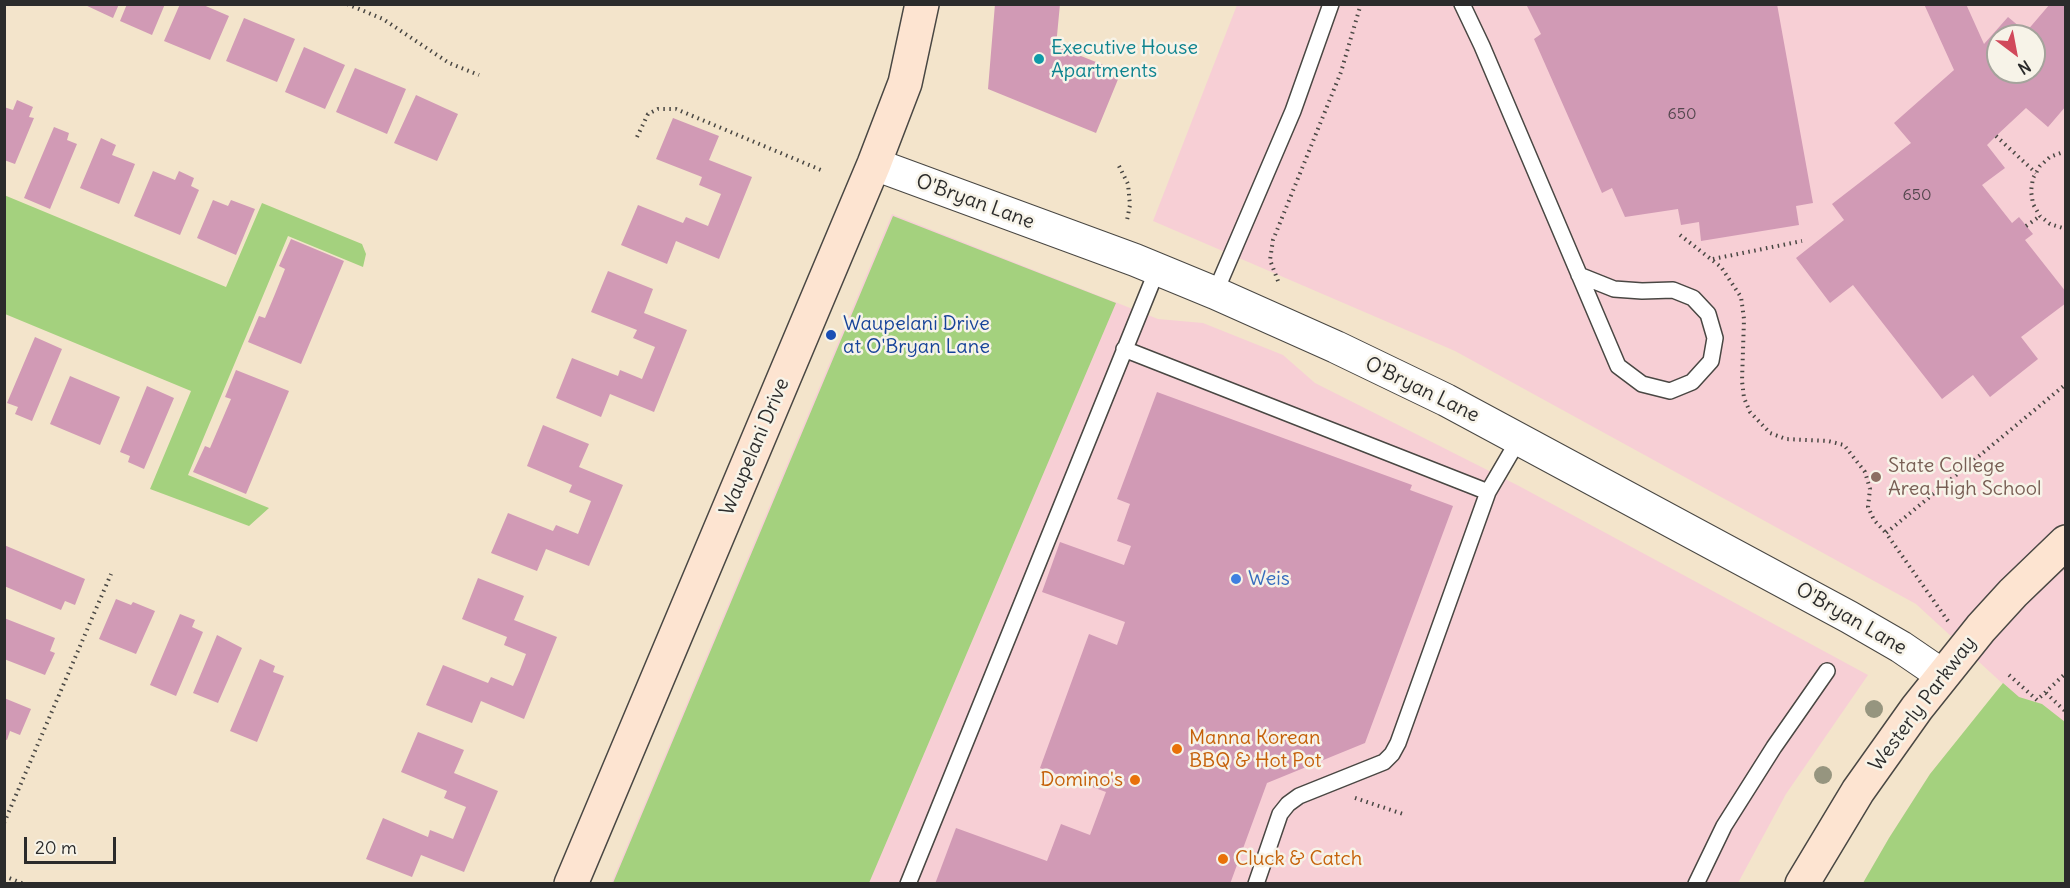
<!DOCTYPE html>
<html>
<head>
<meta charset="utf-8">
<style>
	body { margin:0 }
	#map { position:relative; width:2070px; height:888px; overflow:hidden; background:#f3e4cb; font-family:Delius,sans-serif }
	canvas { display:block }
	.frame { position:absolute; inset:0; border:6px solid #2b2b2b; pointer-events:none }
	.north { position:absolute; left:1986px; top:24px; width:60px; height:60px; box-sizing:border-box; background:#f7f3e8; border:2px solid #a5a39c; border-radius:50%; rotate:148deg; font-size:16px; font-weight:700; line-height:24px; text-align:center; color:#2b2b2b }
	.north::after { content:''; display:block; margin:auto; width:21px; height:27px; background:#d1495b; clip-path:polygon(50% 0,100% 100%,50% 72%,0 100%) }
	.scale { position:absolute; left:24px; top:837px; width:92px; height:27px; box-sizing:border-box; border:3px solid #2b2b2b; border-top:0; padding-left:8px; font-size:18px; line-height:21px; white-space:nowrap; color:#2b2b2b; -webkit-text-stroke:4px #f7f3e8; paint-order:stroke }
</style>
</head>
<body>
<div id="map">
<canvas width="2070" height="888"></canvas>
<div class="frame"></div>
<div class="north">N</div>
<div class="scale">20 m</div>
</div>
<script>
const g = document.querySelector('canvas').getContext('2d');
g.lineJoin = 'round';
function paint(path, color) { g.fillStyle = color; g.fill(path, 'evenodd'); }
const toPath = rows => new Path2D(rows.map(r => 'M' + r).join(''));
function trace(path, color, width, dash) { g.strokeStyle = color; g.lineWidth = width; g.lineCap = dash ? 'butt' : 'round'; g.setLineDash(dash || []); g.stroke(path); }
function write(font, color, halo, rows, align = 'center') {
  g.font = font + ' Delius,sans-serif'; g.lineWidth = 5; g.setLineDash([]); g.textBaseline = 'middle'; g.strokeStyle = halo; g.fillStyle = color; for (const [text, x, y, turn = 0] of rows) {
    g.save(); g.translate(x, y); g.rotate((+turn || 0) * Math.PI / 180); g.textAlign = isNaN(turn) ? turn : align; if (halo) g.strokeText(text, 0, 0); g.fillText(text, 0, 0); g.restore();
  }
}
paint(toPath([
	[1237,5,2065,5,2065,883,1863,883,1889,838,1930,774,2003,684,1916,604,1455,351,1153,221],
	[1998,36,2034,36,2034,72,1998,72],
	[892,214,1158,319,1203,323,1283,355,1315,383,1519,486,1868,675,1786,794,1738,883,611,884]
]), '#f7cfd5');
paint(toPath([
	[4,195,226,287,262,203,362,244,366,254,363,267,288,236,188,475,269,508,249,526,150,489,191,391,5,314],
	[893,216,1116,303,869,883,613,883],
	[2003,683,2019,697,2042,704,2065,722,2065,883,1863,883,1889,838,1930,774]
]), '#a4d17e');
paint(toPath([
	[83,4,119,4,113,18],
	[127,4,165,4,152,35,120,21],
	[180,4,201,4,229,16,210,60,164,41],
	[995,4,1060,4,1056,46,1121,72,1096,133,988,89],
	[1526,4,1777,4,1813,203,1796,206,1799,225,1701,241,1699,222,1681,225,1678,209,1625,217,1612,188,1602,193,1534,39,1541,34],
	[1924,4,1966,4,1984,44,2008,17,2026,32,2050,4,2066,4,2066,106,2048,127,2026,108,1996,136,1987,145,2005,168,1982,185,2012,223,2019,217,2033,234,2025,240,2066,292,2066,303,2021,337,2038,359,1990,397,1973,375,1942,399,1853,285,1830,303,1796,258,1844,220,1832,204,1911,143,1894,123,1954,70],
	[1998,36,2034,36,2034,72,1998,72],
	[244,18,295,39,277,82,226,61],
	[304,47,345,65,325,109,285,92],
	[355,68,406,89,387,134,336,112],
	[416,95,458,114,437,161,394,143],
	[17,100,33,107,29,117,34,118,15,164,4,160,4,107,13,110],
	[673,118,719,136,709,160,752,177,719,259,676,241,667,264,621,245,638,205,683,223,686,217,708,226,721,194,699,185,702,177,656,159],
	[54,127,69,133,67,140,77,144,50,209,24,198],
	[101,138,116,145,112,155,135,164,119,204,80,188],
	[153,171,175,180,179,171,194,178,191,186,199,190,180,235,134,216],
	[213,200,228,206,231,200,255,209,236,255,197,238],
	[291,239,344,261,301,364,248,342,259,316,265,318,275,294,285,269,279,266],
	[608,271,653,289,644,313,687,330,654,412,610,394,601,417,556,398,572,358,618,376,620,370,642,379,655,347,633,338,637,330,591,312],
	[35,337,62,349,32,421,15,414,18,407,7,403],
	[236,370,289,391,246,494,193,472,205,446,210,448,231,399,225,397],
	[70,376,120,397,100,445,50,424],
	[147,386,174,398,144,469,128,462,130,456,120,452],
	[1157,392,1412,485,1410,490,1453,506,1365,743,1267,783,1230,884,935,884,956,828,1047,861,1061,824,1090,835,1106,792,1040,768,1089,634,1117,645,1125,622,1042,592,1060,542,1124,565,1131,546,1117,541,1130,504,1117,499],
	[543,425,589,444,579,467,623,485,589,566,546,549,537,571,491,553,508,513,553,531,556,525,578,534,591,501,569,492,572,485,527,466],
	[4,545,85,579,75,605,65,601,61,610,4,586],
	[478,578,524,596,514,620,557,637,524,719,481,701,472,723,426,705,443,665,488,683,491,677,513,686,520,670,526,654,504,645,507,637,462,619],
	[116,599,131,605,133,602,155,611,136,654,99,639],
	[180,614,195,620,192,627,203,632,176,696,150,685],
	[4,618,55,638,50,651,55,653,45,675,4,659],
	[217,635,242,648,218,703,193,693],
	[260,659,275,666,273,672,284,676,257,742,230,731],
	[4,698,31,709,20,735,10,731,7,740,4,739],
	[418,732,464,750,454,773,498,791,464,872,421,855,412,877,366,859,383,818,428,837,430,830,453,839,466,807,444,798,447,791,401,772]
]), '#d19ab5');
const lane = toPath([
	[1462,4,1482,46,1618,366,1642,384,1670,391,1692,382,1711,361,1715,338,1708,314,1693,298,1673,290,1642,291,1614,289,1579,275],
	[1215,293,1293,111,1331,4],
	[1124,349,1488,492],
	[908,884,1157,270],
	[1256,884,1280,814,1288,804,1299,796,1384,762,1392,754,1398,743,1488,492,1519,439],
	[1696,884,1724,826,1774,747,1827,671]
]);
const street = toPath([
	[874,164,1135,260,1215,293,1336,347,1446,400,1849,617,1901,647,1942,675]
]);
const secondary = toPath([
	[571,884,874,164,905,83,922,4],
	[1802,884,1858,791,1917,708,1981,628,2013,593,2066,542]
]);
trace(lane, '#494743', 18);
trace(street, '#494743', 34);
trace(secondary, '#494743', 36);
trace(toPath([
	[347,4,383,19,449,63,479,75],
	[1996,136,2036,173],
	[637,137,648,114,658,109,676,109,821,170],
	[2066,151,2050,157,2040,166,2033,178,2031,191,2033,204,2040,216,2050,224,2066,229],
	[1119,166,1128,184,1130,205,1127,220],
	[2026,226,2040,216],
	[1680,235,1721,267,1741,297,1744,319,1742,381,1744,398,1750,412,1770,433,1786,439,1828,441,1844,445,1865,472,1870,489,1868,507,1874,520,1886,533],
	[1713,259,1802,241],
	[1278,281,1270,260,1273,240,1341,72,1360,7],
	[1948,621,1886,533,2066,384],
	[2009,675,2037,700,2066,673],
	[2046,693,2066,712],
	[1355,798,1406,815],
	[4,823,111,574],
	[4,876,24,884]
]), '#494743', 4, [1.5, 4.5]);
trace(lane, '#fff', 15);
trace(street, '#fff', 32);
trace(secondary, '#fde4d1', 33);
g.fillStyle = '#96957f';
for (const [x, y] of [
	[1874,709],
	[1823,775]
]) { g.beginPath(); g.arc(x, y, 9, 0, 2 * Math.PI); g.fill(); }
for (const [x, y, r, color] of [
	[1039,59,6,"#0f9aa8"],
	[831,335,6,"#1a4fb4"],
	[1876,477,6,"#8d6e63"],
	[1236,579,6,"#3f7fe0"],
	[1177,749,6,"#e8710a"],
	[1135,780,6,"#e8710a"],
	[1223,859,6,"#e8710a"]
]) { const dot = new Path2D(); dot.arc(x, y, r, 0, 2 * Math.PI); g.fillStyle = color; g.fill(dot); trace(dot, '#f7f3e8', 2); }
write('16px', '#54474e', null, [
	["650",1682,114],
	["650",1917,195]
]);
write('20px', '#0d838f', '#f7f3e8', [
	["Executive House",1051,48],
	["Apartments",1051,71]
], 'left');
write('20px', '#2b2b2b', '#f7f3e8', [
	["O'Bryan Lane",975,202,20],
	["O'Bryan Lane",1422,390,26],
	["Waupelani Drive",755,447,-67],
	["O'Bryan Lane",1851,619,30],
	["Westerly Parkway",1923,704,-53]
]);
write('20px', '#164399', '#f7f3e8', [
	["Waupelani Drive",843,324],
	["at O'Bryan Lane",843,347]
], 'left');
write('20px', '#785e54', '#f7f3e8', [
	["State College",1888,466],
	["Area High School",1888,489]
], 'left');
write('20px', '#366cbe', '#f7f3e8', [
	["Weis",1248,579]
], 'left');
write('20px', '#c56008', '#f7f3e8', [
	["Manna Korean",1189,738],
	["BBQ & Hot Pot",1189,761],
	["Domino's",1123,780,"right"],
	["Cluck & Catch",1235,859]
], 'left');
</script>
</body>
</html>
